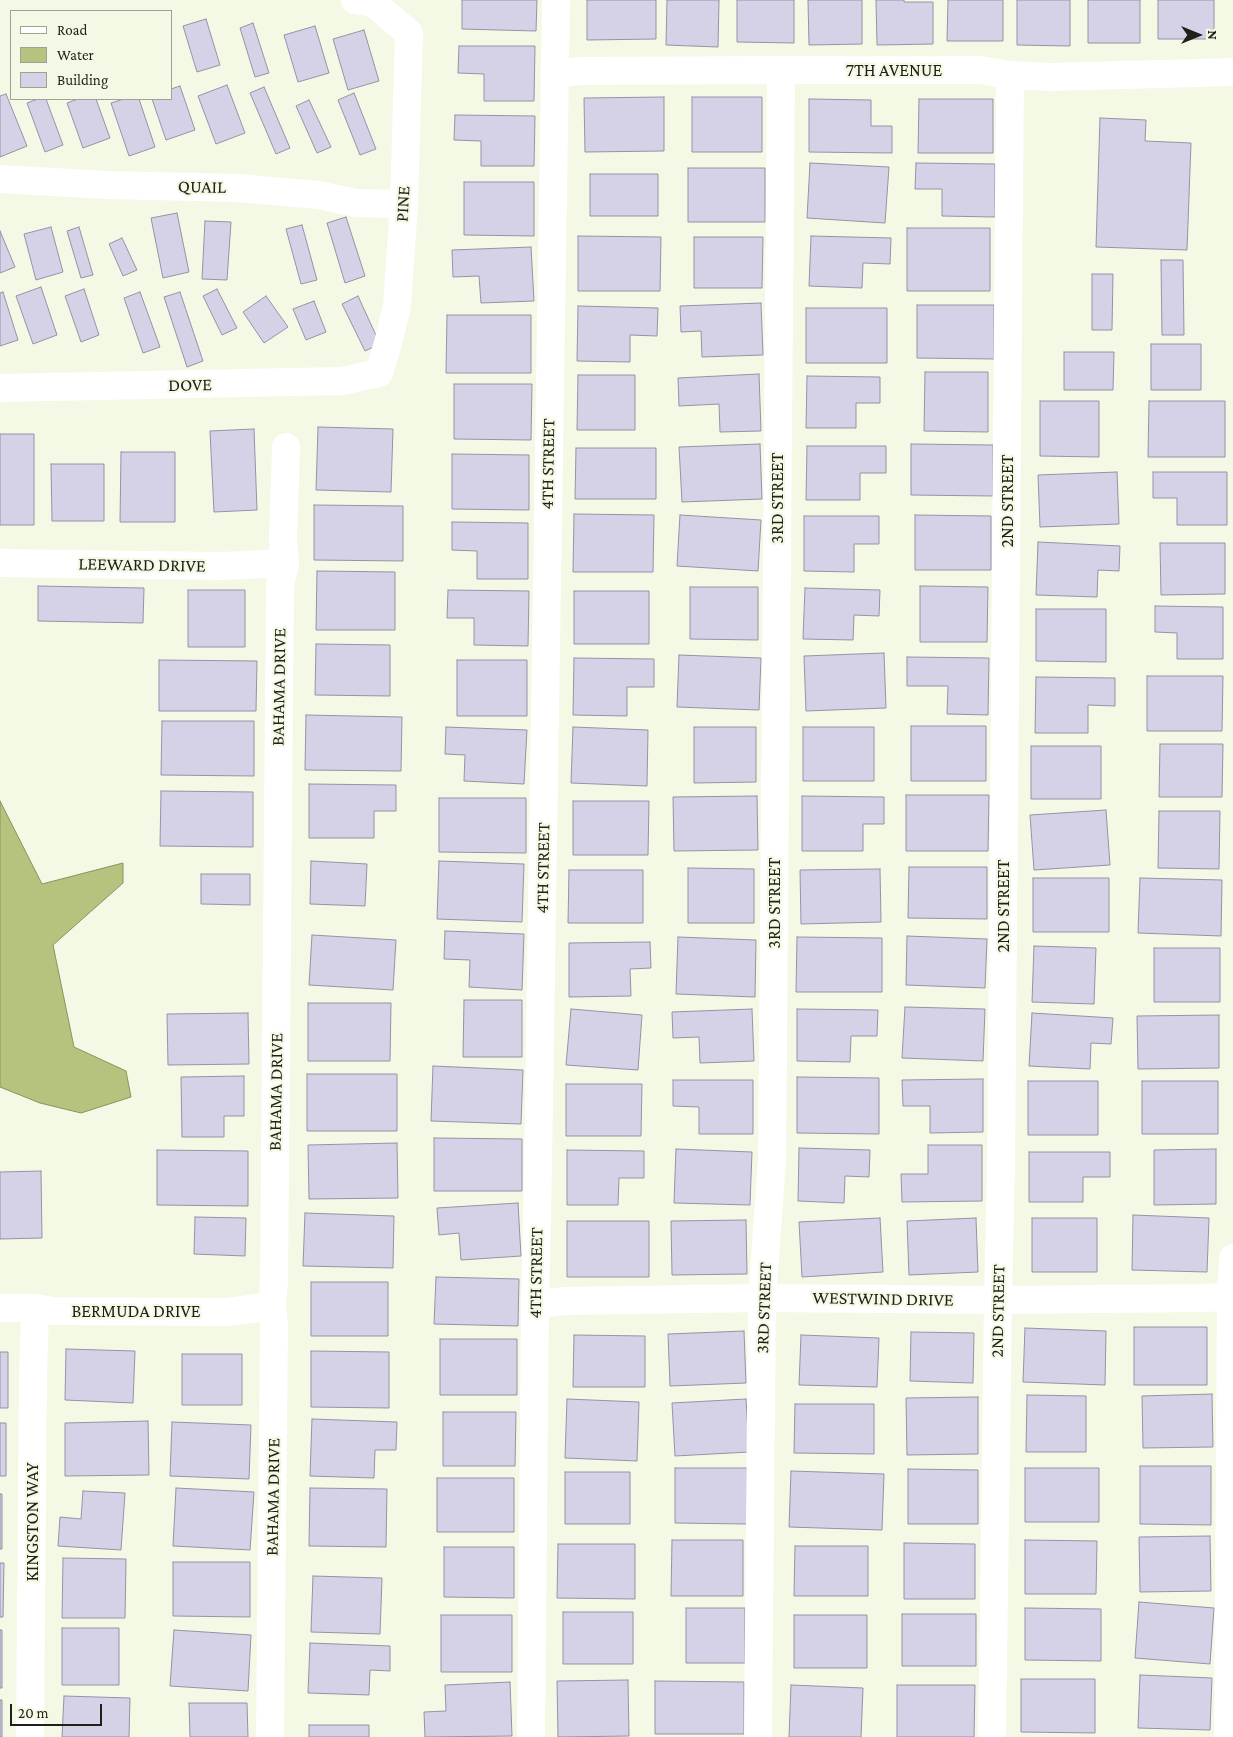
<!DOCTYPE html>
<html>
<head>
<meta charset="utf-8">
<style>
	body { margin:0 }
	#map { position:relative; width:1233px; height:1737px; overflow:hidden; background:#f3f9e4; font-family:"Crimson Pro",serif }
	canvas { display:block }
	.legend { position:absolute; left:10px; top:10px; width:162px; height:90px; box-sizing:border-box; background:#f3f9e4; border:1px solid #9ea393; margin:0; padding:6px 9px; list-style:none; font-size:15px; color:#1f2119 }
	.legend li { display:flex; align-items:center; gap:10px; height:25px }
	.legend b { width:25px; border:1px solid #9ea393 }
	.north { position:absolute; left:1173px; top:10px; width:50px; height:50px; -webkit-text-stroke:4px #f3f9e4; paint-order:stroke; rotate:90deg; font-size:14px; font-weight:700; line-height:20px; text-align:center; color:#1f2119 }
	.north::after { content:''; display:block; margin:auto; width:18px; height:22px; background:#1f2119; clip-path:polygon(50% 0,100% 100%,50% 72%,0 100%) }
	.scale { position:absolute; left:10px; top:1704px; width:92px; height:22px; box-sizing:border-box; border:2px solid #1f2119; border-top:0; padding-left:6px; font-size:15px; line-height:18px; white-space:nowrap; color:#1f2119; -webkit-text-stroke:4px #f3f9e4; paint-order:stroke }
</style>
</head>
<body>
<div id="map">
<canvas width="1233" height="1737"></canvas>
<ul class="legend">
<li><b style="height:6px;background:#fff"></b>Road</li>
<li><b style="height:14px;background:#b4c47e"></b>Water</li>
<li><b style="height:14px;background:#d5d1e6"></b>Building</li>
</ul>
<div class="north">N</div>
<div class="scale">20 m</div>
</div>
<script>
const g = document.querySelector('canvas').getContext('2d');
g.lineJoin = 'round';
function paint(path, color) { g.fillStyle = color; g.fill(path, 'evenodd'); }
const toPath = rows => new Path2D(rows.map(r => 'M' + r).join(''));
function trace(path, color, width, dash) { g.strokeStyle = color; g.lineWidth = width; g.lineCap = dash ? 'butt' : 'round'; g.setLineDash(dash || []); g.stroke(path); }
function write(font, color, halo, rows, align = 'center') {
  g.font = font + ' "Crimson Pro",serif'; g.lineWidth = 4.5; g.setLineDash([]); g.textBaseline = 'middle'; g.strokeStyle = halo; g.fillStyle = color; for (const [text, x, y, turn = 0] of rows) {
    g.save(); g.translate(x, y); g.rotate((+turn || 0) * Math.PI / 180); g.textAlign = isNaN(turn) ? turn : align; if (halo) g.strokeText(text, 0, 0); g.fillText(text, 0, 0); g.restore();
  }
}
const water = toPath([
	[0,801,42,884,123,863,123,883,53,945,74,1047,126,1071,131,1097,81,1113,40,1103,0,1087,0,801]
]);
paint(water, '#b4c47e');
trace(water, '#879360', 1);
const building = toPath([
	[462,0,537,0,536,31,462,29,462,0],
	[587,0,656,0,656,39,587,40,587,0],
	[667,0,719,0,718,47,666,45,667,0],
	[737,0,794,0,794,43,737,42,737,0],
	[808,0,862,0,862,44,809,45,808,0],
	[876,0,904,0,904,2,933,2,933,44,877,45,876,0],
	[948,0,1003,0,1003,41,947,41,948,0],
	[1017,0,1070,0,1070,46,1017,45,1017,0],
	[1088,0,1140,0,1140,43,1088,43,1088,0],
	[1158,0,1214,0,1214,39,1158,39,1158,0],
	[206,19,220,65,197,72,183,26,206,19],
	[253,23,269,73,255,77,240,28,253,23],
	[315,26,329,73,298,82,284,35,315,26],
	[364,30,379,81,348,90,333,39,364,30],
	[459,46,535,46,534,101,484,101,484,74,458,73,459,46],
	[227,85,245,133,216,144,198,96,227,85],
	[180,86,195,130,166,140,152,99,171,99,171,89,180,86],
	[264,87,290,148,276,154,250,93,264,87],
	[354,93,376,149,360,155,338,100,354,93],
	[6,94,27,146,0,157,0,96,6,94],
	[664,97,664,151,585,152,584,98,664,97],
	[692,97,762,97,762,152,692,152,692,97],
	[38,99,46,99,63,145,45,152,27,103,38,99],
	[78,99,96,99,110,138,83,148,67,103,78,99],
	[124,99,139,99,155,147,129,156,111,103,124,99],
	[809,99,871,100,871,126,892,126,892,153,809,152,809,99],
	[919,99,993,99,993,153,918,153,919,99],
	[309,100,331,147,317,153,296,106,309,100],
	[455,115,535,116,534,166,481,166,481,141,454,140,455,115],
	[1100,118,1146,120,1145,141,1191,143,1187,250,1096,247,1100,118],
	[810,163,889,167,885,223,807,218,810,163],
	[916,163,995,164,995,217,942,216,942,189,915,189,916,163],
	[688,168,765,168,765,222,688,222,688,168],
	[590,174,658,174,658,216,590,216,590,174],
	[464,182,534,182,534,236,464,235,464,182],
	[177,213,189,272,163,278,151,218,177,213],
	[346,217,365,276,345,283,327,223,346,217],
	[205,221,231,222,227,280,202,279,205,221],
	[302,225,317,280,301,284,286,229,302,225],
	[51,227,63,272,36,280,24,234,51,227],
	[79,227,93,275,81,278,67,231,79,227],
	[907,228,990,228,990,291,907,291,907,228],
	[0,231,15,267,0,273,0,231],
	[578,236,661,237,660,291,578,291,578,236],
	[811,236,891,238,890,264,863,263,862,288,809,286,811,236],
	[694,237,763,237,762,288,694,288,694,237],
	[122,238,137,270,123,276,109,244,122,238],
	[531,247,534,301,481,303,479,276,453,277,452,250,531,247],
	[1161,260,1183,260,1184,335,1162,335,1161,260],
	[1092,274,1113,274,1112,330,1092,330,1092,274],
	[41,287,57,335,33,344,16,296,41,287],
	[84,289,99,335,81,342,65,296,84,289],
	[217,289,237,328,222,335,203,296,217,289],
	[3,292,18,340,0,346,0,293,3,292],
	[140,292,160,347,143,353,124,298,140,292],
	[180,292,203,361,187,367,164,297,180,292],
	[266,296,288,327,264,343,243,312,266,296],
	[358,296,380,344,365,351,342,304,358,296],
	[314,301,326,332,306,340,293,309,314,301],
	[761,303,763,355,702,357,701,331,681,332,680,306,761,303],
	[917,305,994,305,994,359,917,358,917,305],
	[578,306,658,308,657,336,630,335,630,362,577,361,578,306],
	[806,308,887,308,887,363,806,363,806,308],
	[447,315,531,315,531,373,446,373,447,315],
	[1151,344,1201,344,1201,390,1151,390,1151,344],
	[1064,352,1114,352,1113,390,1064,390,1064,352],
	[925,372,988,372,988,432,924,431,925,372],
	[759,374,761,431,720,432,719,404,679,406,678,378,759,374],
	[578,375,635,375,635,430,577,430,578,375],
	[807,376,880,377,880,403,856,403,856,428,806,428,807,376],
	[454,384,532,384,531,440,454,439,454,384],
	[1040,401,1099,401,1099,457,1040,456,1040,401],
	[1149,401,1225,401,1225,457,1148,457,1149,401],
	[318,427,393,429,391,492,316,490,318,427],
	[254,429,257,510,214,512,210,431,254,429],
	[0,434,34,434,34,525,0,525,0,434],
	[760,444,762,499,682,502,679,447,760,444],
	[911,444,993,445,993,496,911,495,911,444],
	[807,446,886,446,886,473,860,473,860,500,806,500,807,446],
	[576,448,656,448,656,499,575,499,576,448],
	[121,452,175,452,175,522,120,522,121,452],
	[452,454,529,455,529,510,452,509,452,454],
	[51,464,104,464,104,521,52,521,51,464],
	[1117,472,1119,524,1040,527,1038,475,1117,472],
	[1153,472,1227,472,1227,525,1177,525,1177,498,1153,498,1153,472],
	[314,505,403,506,403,561,314,560,314,505],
	[574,514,654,515,653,572,573,572,574,514],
	[680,515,761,520,758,571,677,566,680,515],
	[915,515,991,516,991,570,915,570,915,515],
	[804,516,879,516,879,544,854,544,854,572,804,571,804,516],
	[452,522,528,523,528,579,477,579,477,551,452,550,452,522],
	[1038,542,1120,546,1119,571,1098,570,1097,597,1036,595,1038,542],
	[1160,543,1225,543,1225,594,1161,595,1160,543],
	[317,571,395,572,395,630,316,630,317,571],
	[38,586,144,588,143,623,38,621,38,586],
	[920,586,988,587,987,642,920,642,920,586],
	[690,587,758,587,758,640,690,639,690,587],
	[805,588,880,590,879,616,854,615,853,640,803,639,805,588],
	[188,590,245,590,245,647,188,647,188,590],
	[448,590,529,591,528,646,474,645,474,618,447,618,448,590],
	[574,591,649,591,649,644,574,644,574,591],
	[1155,606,1223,607,1223,659,1177,659,1177,633,1155,632,1155,606],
	[1036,609,1106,609,1106,662,1036,661,1036,609],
	[316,644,390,645,390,696,315,695,316,644],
	[884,653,886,708,806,711,804,656,884,653],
	[679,655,761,658,759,710,677,707,679,655],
	[907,657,989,658,988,715,947,714,948,686,907,686,907,657],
	[574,658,654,659,654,687,627,687,627,716,573,715,574,658],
	[159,660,257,661,256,711,159,711,159,660],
	[457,660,527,660,527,716,457,716,457,660],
	[1147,676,1223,676,1222,731,1147,731,1147,676],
	[1036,677,1115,678,1115,706,1088,705,1088,733,1035,733,1036,677],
	[306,715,402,717,401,771,305,770,306,715],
	[162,721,254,721,254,776,161,775,162,721],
	[911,726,986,726,986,781,911,781,911,726],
	[446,727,527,730,524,784,464,781,465,755,445,754,446,727],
	[573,727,648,730,647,786,571,783,573,727],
	[694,727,756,727,756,782,694,783,694,727],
	[803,727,874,727,874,781,803,781,803,727],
	[1160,744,1223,744,1222,797,1159,797,1160,744],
	[1031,746,1101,746,1101,799,1031,799,1031,746],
	[309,784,396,785,396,811,374,811,374,838,309,838,309,784],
	[161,791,253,792,253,847,160,846,161,791],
	[906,795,989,795,988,851,906,851,906,795],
	[757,796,758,850,674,851,673,797,757,796],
	[802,796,884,797,884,824,863,824,863,851,802,851,802,796],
	[439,798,526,798,526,853,439,852,439,798],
	[573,801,649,801,648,855,573,855,573,801],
	[1106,810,1110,865,1034,870,1030,815,1106,810],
	[1159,811,1220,811,1219,869,1158,868,1159,811],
	[311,861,367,864,365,906,310,904,311,861],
	[439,861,524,864,522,922,437,919,439,861],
	[909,867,987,867,987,919,908,918,909,867],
	[688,868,754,869,754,923,688,923,688,868],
	[880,869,881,922,801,924,800,870,880,869],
	[569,870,643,870,643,923,568,923,569,870],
	[201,874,250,874,250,905,201,904,201,874],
	[1033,878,1109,878,1109,932,1033,932,1033,878],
	[1140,878,1222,880,1221,936,1138,933,1140,878],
	[445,931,524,934,522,990,469,987,470,960,444,959,445,931],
	[312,935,396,940,393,990,309,985,312,935],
	[907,936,987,939,985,988,906,985,907,936],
	[678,937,756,940,755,997,676,994,678,937],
	[797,937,882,938,882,992,796,992,797,937],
	[650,942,651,968,630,969,631,996,569,997,569,943,650,942],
	[1034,946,1096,948,1094,1004,1032,1002,1034,946],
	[1154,948,1220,948,1220,1002,1154,1002,1154,948],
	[464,1000,522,1000,522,1057,463,1057,464,1000],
	[308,1003,391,1003,390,1061,308,1061,308,1003],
	[905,1007,985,1009,983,1061,902,1058,905,1007],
	[571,1009,642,1015,638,1070,566,1065,571,1009],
	[752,1009,754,1061,700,1063,699,1037,673,1038,672,1012,752,1009],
	[797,1009,878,1010,877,1036,851,1036,850,1062,797,1061,797,1009],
	[248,1013,249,1064,168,1065,167,1014,248,1013],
	[1032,1013,1113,1018,1111,1044,1091,1043,1090,1069,1029,1066,1032,1013],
	[1219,1015,1219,1068,1138,1069,1137,1016,1219,1015],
	[433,1066,523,1070,521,1124,431,1121,433,1066],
	[307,1074,397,1074,397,1131,307,1131,307,1074],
	[244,1076,244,1116,224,1116,224,1137,182,1137,181,1077,244,1076],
	[797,1077,879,1078,879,1134,797,1133,797,1077],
	[983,1079,983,1132,930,1133,930,1106,903,1106,902,1080,983,1079],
	[673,1080,753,1080,753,1134,699,1134,699,1107,673,1106,673,1080],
	[1028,1081,1098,1081,1098,1135,1028,1135,1028,1081],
	[1142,1081,1218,1081,1218,1134,1142,1134,1142,1081],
	[566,1084,642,1084,641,1136,566,1136,566,1084],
	[434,1138,522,1139,522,1191,434,1191,434,1138],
	[397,1143,398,1198,309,1199,308,1145,397,1143],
	[928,1145,982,1145,982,1201,902,1202,901,1174,928,1174,928,1145],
	[799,1148,870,1150,869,1177,845,1176,844,1203,798,1201,799,1148],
	[676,1149,752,1152,750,1205,674,1203,676,1149],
	[1216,1149,1216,1204,1154,1205,1154,1150,1216,1149],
	[157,1150,248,1151,248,1206,157,1205,157,1150],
	[567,1150,644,1151,644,1178,619,1178,618,1205,567,1205,567,1150],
	[1029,1152,1110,1152,1110,1177,1083,1177,1083,1202,1029,1202,1029,1152],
	[41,1171,42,1238,0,1239,0,1172,41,1171],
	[518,1203,521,1256,461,1260,459,1233,439,1235,437,1208,518,1203],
	[305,1213,394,1216,393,1268,303,1266,305,1213],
	[1133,1215,1209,1218,1207,1272,1132,1270,1133,1215],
	[195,1217,246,1218,245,1256,194,1254,195,1217],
	[880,1218,883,1272,802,1277,799,1222,880,1218],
	[976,1218,978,1272,909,1275,907,1221,976,1218],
	[1032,1218,1097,1218,1097,1272,1032,1272,1032,1218],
	[746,1220,747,1274,672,1275,671,1221,746,1220],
	[567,1221,649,1221,649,1277,567,1277,567,1221],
	[436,1277,519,1279,518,1326,434,1324,436,1277],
	[311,1282,388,1282,388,1336,311,1336,311,1282],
	[1134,1327,1207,1327,1207,1385,1134,1385,1134,1327],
	[1025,1328,1106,1331,1105,1385,1023,1382,1025,1328],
	[744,1331,746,1383,670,1386,668,1334,744,1331],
	[911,1332,974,1333,973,1383,910,1381,911,1332],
	[574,1335,645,1336,645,1387,573,1387,574,1335],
	[801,1335,879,1338,877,1387,799,1385,801,1335],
	[440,1339,517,1339,517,1395,440,1395,440,1339],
	[66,1349,135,1351,133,1403,65,1400,66,1349],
	[311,1351,389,1352,389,1408,311,1407,311,1351],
	[0,1352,8,1352,8,1408,0,1408,0,1352],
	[182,1354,242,1354,242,1405,182,1405,182,1354],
	[1212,1394,1213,1447,1143,1448,1142,1396,1212,1394],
	[1027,1395,1086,1396,1086,1452,1026,1452,1027,1395],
	[978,1397,978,1454,907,1455,906,1398,978,1397],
	[567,1399,639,1402,637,1461,565,1458,567,1399],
	[746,1399,749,1452,675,1456,672,1403,746,1399],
	[795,1404,874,1404,874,1454,794,1453,795,1404],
	[443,1412,516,1412,515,1466,443,1466,443,1412],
	[312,1419,397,1422,396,1450,375,1450,374,1478,310,1476,312,1419],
	[148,1421,149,1475,65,1476,65,1423,148,1421],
	[172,1422,251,1425,249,1479,170,1476,172,1422],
	[0,1423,6,1423,6,1476,0,1476,0,1423],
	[1140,1466,1211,1466,1211,1525,1140,1524,1140,1466],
	[675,1468,747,1468,747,1524,675,1523,675,1468],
	[1025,1468,1099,1468,1099,1522,1025,1522,1025,1468],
	[908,1469,978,1470,978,1524,908,1524,908,1469],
	[791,1471,884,1474,882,1530,789,1527,791,1471],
	[565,1472,630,1472,630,1524,565,1524,565,1472],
	[437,1478,514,1478,514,1532,437,1532,437,1478],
	[176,1488,254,1492,250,1550,173,1546,176,1488],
	[310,1488,387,1489,386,1547,309,1546,310,1488],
	[83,1491,125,1493,121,1550,58,1546,60,1517,81,1519,83,1491],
	[0,1494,2,1494,2,1549,0,1549,0,1494],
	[1210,1536,1211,1591,1140,1592,1139,1537,1210,1536],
	[672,1540,743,1540,743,1596,671,1596,672,1540],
	[1025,1540,1097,1541,1096,1594,1025,1594,1025,1540],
	[904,1543,975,1544,975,1599,904,1599,904,1543],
	[558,1544,635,1544,635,1599,557,1598,558,1544],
	[795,1546,868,1546,868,1596,794,1596,795,1546],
	[444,1547,514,1547,514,1598,444,1597,444,1547],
	[63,1558,126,1559,125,1618,62,1618,63,1558],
	[173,1562,250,1562,250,1617,173,1616,173,1562],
	[0,1563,4,1563,3,1617,0,1617,0,1563],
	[313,1576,382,1578,380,1634,311,1632,313,1576],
	[1139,1602,1214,1608,1210,1664,1135,1658,1139,1602],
	[686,1608,745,1608,745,1663,686,1663,686,1608],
	[1025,1608,1101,1609,1101,1661,1025,1660,1025,1608],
	[563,1612,633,1612,633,1664,563,1664,563,1612],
	[902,1614,976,1614,976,1666,902,1666,902,1614],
	[441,1615,512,1615,512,1672,441,1672,441,1615],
	[794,1615,867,1615,867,1668,794,1668,794,1615],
	[62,1628,119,1628,119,1685,62,1685,62,1628],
	[0,1630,2,1630,2,1688,0,1688,0,1630],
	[174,1630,251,1635,248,1691,170,1686,174,1630],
	[310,1643,390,1646,390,1671,370,1670,369,1695,308,1693,310,1643],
	[1140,1675,1212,1678,1210,1730,1138,1728,1140,1675],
	[1021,1679,1095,1679,1095,1733,1021,1732,1021,1679],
	[628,1680,629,1736,558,1737,557,1681,628,1680],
	[655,1681,744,1682,744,1734,655,1734,655,1681],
	[510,1682,512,1736,425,1737,424,1712,446,1711,445,1685,510,1682],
	[791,1685,863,1688,861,1737,789,1737,791,1685],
	[897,1685,975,1685,974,1737,897,1737,897,1685],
	[64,1696,130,1698,129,1737,62,1737,64,1696],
	[0,1700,2,1700,2,1737,0,1737,0,1700],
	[189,1703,247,1703,248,1737,190,1737,189,1703],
	[309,1725,369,1725,369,1737,309,1737,309,1725]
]);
paint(building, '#d5d1e6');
trace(building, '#9692a6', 1);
trace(toPath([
	[554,73,583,71,781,70,980,70,1010,75,1051,77,1233,72],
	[0,179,107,185,238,188,318,195,356,203,404,204],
	[0,388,342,381,379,373,388,343,397,306,404,204,409,33,373,3,355,0],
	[0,563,222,566,285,563],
	[535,1305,562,1301,762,1298,998,1300,1207,1298,1231,1296],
	[0,1308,35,1308,54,1311,227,1312,272,1306],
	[30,1737,33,1375,35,1308],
	[270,1737,274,1325,272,1306,274,1281,280,586,285,563,283,540,286,447],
	[531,1737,535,1305,538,1164,556,0],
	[758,1737,762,1298,772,1162,781,70],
	[992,1737,998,1300,1001,1167,1010,75],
	[1228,1737,1231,1296,1233,1258]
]), '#fff', 28);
write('18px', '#1f2119', '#f3f9e4', [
	["7TH AVENUE",894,70],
	["QUAIL",202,187,1],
	["PINE",403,204,-87],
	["DOVE",190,385,-1],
	["4TH STREET",548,464,-89],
	["3RD STREET",777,498,-90],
	["2ND STREET",1007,501,-90],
	["LEEWARD DRIVE",142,565,1],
	["BAHAMA DRIVE",279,687,-89],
	["4TH STREET",543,868,-89],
	["3RD STREET",774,903,-90],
	["2ND STREET",1003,906,-90],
	["BAHAMA DRIVE",276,1092,-89],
	["4TH STREET",536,1273,-89],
	["WESTWIND DRIVE",883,1299,1],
	["3RD STREET",764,1308,-88],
	["BERMUDA DRIVE",136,1311],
	["2ND STREET",998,1311,-89],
	["BAHAMA DRIVE",273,1497,-89],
	["KINGSTON WAY",32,1522,-90]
]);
</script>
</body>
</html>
